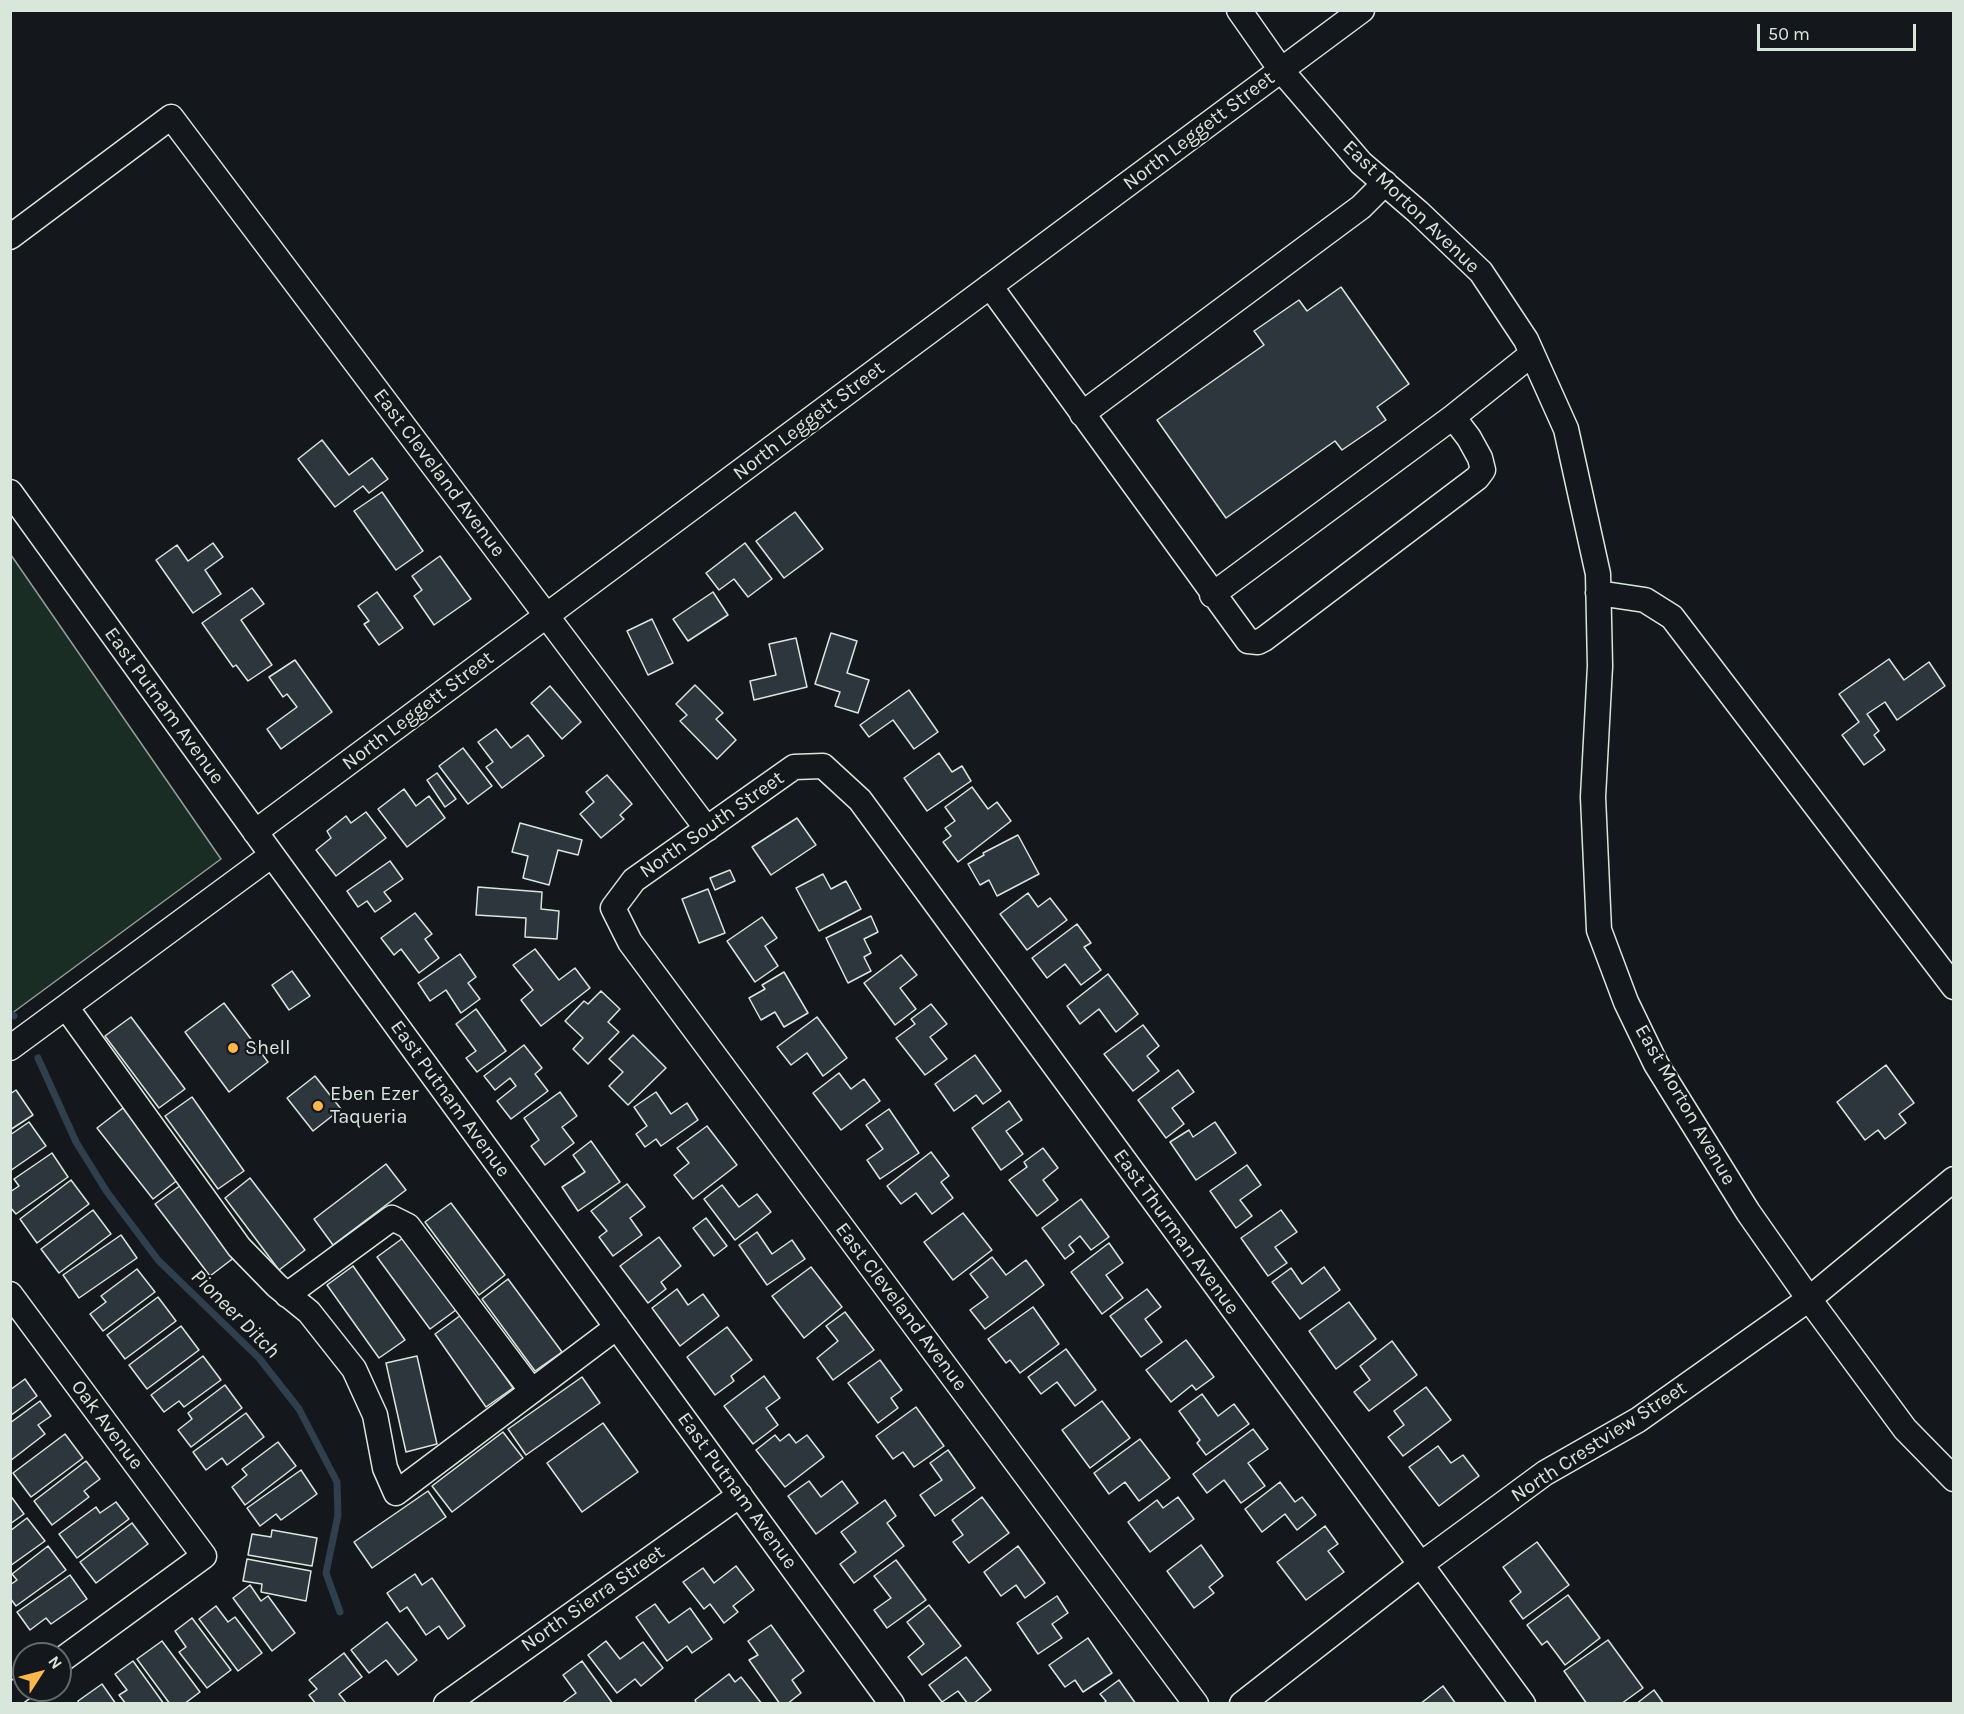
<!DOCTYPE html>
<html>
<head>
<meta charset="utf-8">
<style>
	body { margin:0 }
	#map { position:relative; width:1964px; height:1714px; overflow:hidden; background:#14181c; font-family:Karla,sans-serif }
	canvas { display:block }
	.frame { position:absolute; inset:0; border:12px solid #d8e6dc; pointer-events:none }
	.north { position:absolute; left:12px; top:1642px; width:60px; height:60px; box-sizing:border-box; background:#14181c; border:2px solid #626a69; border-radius:50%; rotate:54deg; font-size:16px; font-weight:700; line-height:24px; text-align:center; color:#d8e6dc }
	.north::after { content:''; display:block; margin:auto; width:21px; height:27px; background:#ffb74d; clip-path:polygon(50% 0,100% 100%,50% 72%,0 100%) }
	.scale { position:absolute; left:1757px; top:24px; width:159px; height:27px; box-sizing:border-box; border:3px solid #d8e6dc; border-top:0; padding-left:8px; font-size:18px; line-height:21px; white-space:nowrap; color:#d8e6dc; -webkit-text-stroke:4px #14181c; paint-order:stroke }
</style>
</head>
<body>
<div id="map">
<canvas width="1964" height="1714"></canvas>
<div class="frame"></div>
<div class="north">N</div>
<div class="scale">50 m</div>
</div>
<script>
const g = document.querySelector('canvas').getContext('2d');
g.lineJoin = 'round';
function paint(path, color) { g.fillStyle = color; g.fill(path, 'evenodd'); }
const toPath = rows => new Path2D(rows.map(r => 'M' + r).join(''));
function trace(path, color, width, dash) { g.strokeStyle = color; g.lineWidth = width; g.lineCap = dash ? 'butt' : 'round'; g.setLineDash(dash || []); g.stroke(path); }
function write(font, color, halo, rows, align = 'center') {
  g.font = font + ' Karla,sans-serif'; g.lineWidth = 4.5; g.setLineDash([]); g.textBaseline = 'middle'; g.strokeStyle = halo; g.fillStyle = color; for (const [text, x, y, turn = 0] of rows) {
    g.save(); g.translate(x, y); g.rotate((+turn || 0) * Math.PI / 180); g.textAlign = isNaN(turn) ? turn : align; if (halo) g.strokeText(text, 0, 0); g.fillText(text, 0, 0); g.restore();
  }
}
const green = toPath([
	[11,555,221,859,11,1014,10,1014,11,555]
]);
paint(green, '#1a2d24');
trace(green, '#939e99', 1.5);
trace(toPath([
	[10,1013,14,1016],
	[38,1058,76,1142,107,1192,158,1260,259,1358,299,1409,337,1482,338,1515,326,1573,340,1612]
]), '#2f3f4d', 7);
const building = toPath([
	[1341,287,1409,384,1377,407,1386,420,1342,450,1335,441,1226,518,1157,420,1264,345,1254,331,1299,300,1307,311,1341,287],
	[322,440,349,475,372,458,388,479,369,493,363,486,335,507,298,459,322,440],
	[382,492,423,551,396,570,354,511,382,492],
	[795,512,823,549,784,578,756,541,795,512],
	[213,543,223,557,205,570,221,594,193,613,156,560,177,545,188,561,213,543],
	[745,543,772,579,748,597,734,579,719,590,706,573,745,543],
	[440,556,471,599,434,625,414,596,422,590,412,576,440,556],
	[252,588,264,604,241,620,272,665,248,681,236,665,233,667,202,623,252,588],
	[377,592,403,628,379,645,364,624,369,621,358,606,377,592],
	[713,592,728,615,688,641,673,619,713,592],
	[652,619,673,663,648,675,627,631,652,619],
	[831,633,857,641,847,673,869,680,858,713,835,706,840,692,815,684,831,633],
	[796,638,807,687,754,700,750,681,776,675,769,644,796,638],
	[1889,659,1904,680,1929,662,1945,686,1897,720,1885,702,1867,714,1879,731,1874,735,1885,750,1864,765,1842,735,1859,722,1839,694,1889,659],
	[295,660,332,712,281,749,267,729,297,707,287,694,283,697,269,677,295,660],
	[695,685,723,713,716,719,736,740,717,759,680,721,687,715,676,704,695,685],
	[550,686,581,722,562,739,531,703,550,686],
	[909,690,938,732,914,749,893,720,869,737,860,725,909,690],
	[496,729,511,748,528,735,544,756,502,788,486,767,493,762,478,742,496,729],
	[463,748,492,786,468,804,439,766,463,748],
	[939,753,952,772,962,766,971,781,927,811,904,778,939,753],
	[437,773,456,799,445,807,427,780,437,773],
	[607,775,632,804,620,815,624,819,601,838,580,814,594,802,586,792,607,775],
	[972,787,988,809,997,802,1011,821,958,862,943,842,951,836,945,828,955,821,945,807,972,787],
	[404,789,416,806,429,796,445,818,407,847,378,809,404,789],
	[366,812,386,838,336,876,316,850,331,838,327,831,346,816,351,823,366,812],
	[797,818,816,845,771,875,752,847,797,818],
	[520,823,582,840,578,855,558,850,549,885,523,878,528,856,512,852,520,823],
	[1018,835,1039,874,997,896,989,880,980,885,968,864,984,855,983,853,1018,835],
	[390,861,403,879,384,892,391,901,375,912,367,901,358,907,347,891,390,861],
	[730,870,735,881,715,890,710,878,730,870],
	[823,874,831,889,846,881,861,909,819,931,796,888,823,874],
	[478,887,542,892,541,909,559,911,557,939,525,937,526,918,476,915,478,887],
	[708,889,725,933,699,943,682,899,708,889],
	[1028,893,1038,907,1050,898,1067,920,1027,950,1000,914,1028,893],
	[415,913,432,934,425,939,439,958,419,973,401,949,394,955,381,938,415,913],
	[871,916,878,932,864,939,871,953,864,957,871,971,848,983,826,938,871,916],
	[762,917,777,938,765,946,778,966,755,982,727,941,762,917],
	[1077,924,1091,943,1084,947,1101,970,1081,985,1065,964,1047,978,1032,958,1077,924],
	[535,949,559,980,575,968,590,988,541,1026,521,1000,533,990,513,965,535,949],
	[460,954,476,977,468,983,480,999,461,1013,446,990,430,1001,418,983,460,954],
	[901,955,917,975,900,988,916,1009,895,1025,864,983,901,955],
	[292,971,310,996,289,1010,272,985,292,971],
	[784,972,808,1013,784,1027,775,1012,761,1020,749,998,765,989,762,985,784,972],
	[1108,974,1138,1014,1116,1032,1099,1009,1080,1024,1067,1006,1108,974],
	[601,991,620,1009,608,1022,619,1032,588,1064,573,1049,583,1038,565,1021,584,1001,588,1004,601,991],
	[224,1003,268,1062,229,1092,185,1032,224,1003],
	[931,1004,947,1024,930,1037,947,1059,925,1075,896,1038,915,1024,911,1019,931,1004],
	[476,1009,506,1051,477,1072,466,1058,476,1051,456,1024,476,1009],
	[131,1017,185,1089,159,1108,105,1036,131,1017],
	[817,1017,847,1058,823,1076,807,1053,791,1065,777,1047,817,1017],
	[1143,1025,1159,1046,1147,1056,1159,1071,1133,1091,1104,1054,1143,1025],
	[633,1035,666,1068,628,1105,609,1086,623,1072,609,1059,633,1035],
	[524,1045,542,1068,535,1074,548,1091,511,1119,497,1101,516,1086,510,1078,495,1090,484,1076,524,1045],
	[975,1055,1001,1091,983,1104,976,1095,954,1111,935,1084,975,1055],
	[1886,1065,1914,1103,1899,1114,1906,1123,1885,1139,1878,1130,1865,1140,1837,1102,1886,1065],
	[1178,1070,1194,1092,1172,1108,1184,1124,1166,1138,1138,1100,1178,1070],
	[839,1073,851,1089,864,1079,880,1101,841,1130,813,1093,839,1073],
	[315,1076,341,1109,313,1131,287,1098,315,1076],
	[16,1090,33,1115,10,1130,10,1094,16,1090],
	[560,1092,577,1116,562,1127,574,1143,545,1165,531,1146,539,1140,524,1118,560,1092],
	[656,1092,671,1114,687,1103,698,1120,661,1146,656,1139,645,1147,636,1134,647,1126,634,1107,656,1092],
	[192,1097,244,1171,218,1189,165,1116,192,1097],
	[1009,1101,1022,1120,1006,1131,1023,1154,1001,1170,972,1128,1009,1101],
	[123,1108,179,1179,153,1199,97,1128,123,1108],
	[889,1109,919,1153,880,1179,867,1160,883,1149,866,1125,889,1109],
	[29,1122,46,1146,10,1171,10,1135,29,1122],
	[1215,1122,1236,1153,1196,1180,1170,1142,1189,1130,1193,1137,1215,1122],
	[707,1126,737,1165,693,1199,674,1175,689,1163,677,1148,707,1126],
	[591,1141,620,1182,578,1211,562,1187,585,1172,573,1155,591,1141],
	[1043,1148,1058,1168,1043,1180,1058,1200,1037,1216,1009,1180,1027,1167,1024,1162,1043,1148],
	[931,1152,949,1176,941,1182,953,1198,932,1214,916,1193,901,1204,887,1186,931,1152],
	[52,1153,68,1177,16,1214,10,1207,10,1192,19,1186,14,1179,52,1153],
	[386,1164,406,1190,333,1245,314,1219,386,1164],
	[1247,1165,1261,1185,1240,1200,1252,1216,1236,1228,1210,1191,1247,1165],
	[250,1178,305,1250,279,1270,225,1198,250,1178],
	[71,1180,89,1204,37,1243,20,1219,71,1180],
	[627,1184,645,1207,630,1218,642,1235,613,1256,599,1237,607,1231,591,1211,627,1184],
	[181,1185,235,1257,210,1276,155,1204,181,1185],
	[722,1185,739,1207,757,1194,771,1212,735,1240,704,1199,722,1185],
	[1081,1199,1109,1237,1091,1250,1080,1236,1069,1245,1074,1252,1065,1259,1042,1228,1081,1199],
	[451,1203,505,1275,479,1295,425,1222,451,1203],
	[93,1210,111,1234,59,1273,41,1249,93,1210],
	[1281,1210,1297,1232,1275,1247,1287,1263,1268,1276,1241,1238,1281,1210],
	[963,1213,992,1250,953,1280,924,1242,963,1213],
	[706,1218,727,1246,714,1256,693,1228,706,1218],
	[757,1232,772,1254,792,1240,805,1259,767,1285,739,1245,757,1232],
	[121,1235,137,1258,79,1298,63,1275,121,1235],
	[659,1237,681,1266,661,1282,666,1289,648,1303,620,1266,659,1237],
	[403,1238,456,1310,430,1329,377,1257,403,1238],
	[1109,1243,1123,1263,1106,1275,1123,1298,1102,1314,1071,1272,1109,1243],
	[992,1257,1006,1275,1026,1260,1044,1285,985,1329,970,1310,988,1297,970,1274,992,1257],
	[353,1266,405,1340,379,1358,327,1285,353,1266],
	[811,1267,842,1307,804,1338,772,1296,811,1267],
	[1324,1267,1340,1290,1300,1319,1272,1282,1291,1268,1302,1284,1324,1267],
	[137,1269,155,1292,103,1331,90,1314,106,1302,101,1296,137,1269],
	[508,1279,562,1352,535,1371,482,1299,508,1279],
	[677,1289,688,1305,703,1294,719,1316,680,1346,652,1308,677,1289],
	[1147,1289,1161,1307,1145,1319,1162,1342,1141,1357,1110,1316,1147,1289],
	[158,1297,176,1321,125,1359,107,1335,158,1297],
	[1349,1302,1376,1339,1336,1369,1309,1331,1349,1302],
	[1033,1307,1059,1344,1020,1373,1010,1360,1006,1363,988,1339,1033,1307],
	[845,1312,874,1350,833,1380,817,1358,838,1341,826,1326,845,1312],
	[461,1315,513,1388,486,1407,435,1334,461,1315],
	[181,1326,199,1350,147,1389,129,1365,181,1326],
	[727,1327,752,1360,731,1376,734,1381,715,1395,687,1357,727,1327],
	[1186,1340,1214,1377,1196,1390,1192,1385,1171,1402,1146,1370,1186,1340],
	[1392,1341,1417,1375,1369,1411,1354,1392,1370,1380,1360,1366,1392,1341],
	[1066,1349,1096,1390,1075,1406,1057,1382,1041,1394,1028,1377,1066,1349],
	[203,1356,221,1380,184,1407,179,1401,164,1412,151,1395,203,1356],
	[417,1356,437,1444,406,1452,386,1363,417,1356],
	[880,1360,902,1390,891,1398,898,1408,878,1423,848,1383,880,1360],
	[764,1376,780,1398,766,1408,778,1425,753,1444,724,1406,764,1376],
	[582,1377,600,1403,526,1455,508,1429,582,1377],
	[25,1379,37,1396,10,1416,10,1390,25,1379],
	[225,1385,242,1408,191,1447,178,1430,192,1419,188,1413,225,1385],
	[1426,1387,1451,1420,1403,1456,1388,1437,1404,1425,1394,1411,1426,1387],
	[1202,1394,1218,1416,1234,1404,1249,1424,1206,1455,1197,1443,1200,1440,1179,1411,1202,1394],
	[40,1401,51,1416,38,1425,45,1434,10,1461,10,1423,40,1401],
	[1102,1401,1130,1438,1090,1468,1062,1430,1102,1401],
	[916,1407,944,1446,914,1467,903,1452,893,1459,876,1436,916,1407],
	[246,1413,264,1437,227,1465,222,1458,206,1470,193,1452,246,1413],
	[603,1423,638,1472,582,1512,547,1463,603,1423],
	[1253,1429,1268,1449,1248,1463,1265,1486,1241,1503,1224,1480,1207,1493,1193,1474,1253,1429],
	[503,1432,523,1458,452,1512,432,1486,503,1432],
	[65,1434,83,1458,31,1497,13,1473,65,1434],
	[789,1434,796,1443,807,1435,824,1457,785,1487,756,1450,775,1435,780,1441,789,1434],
	[1140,1439,1170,1478,1139,1501,1125,1482,1109,1494,1094,1473,1140,1439],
	[278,1442,296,1466,245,1505,232,1487,247,1475,242,1469,278,1442],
	[1438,1446,1451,1463,1463,1455,1479,1476,1439,1506,1409,1467,1438,1446],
	[948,1450,975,1488,935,1516,920,1495,942,1480,930,1463,948,1450],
	[86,1461,100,1479,84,1491,89,1497,52,1525,34,1501,86,1461],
	[301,1470,317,1494,281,1520,276,1514,260,1526,247,1508,301,1470],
	[809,1481,821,1497,842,1481,858,1503,816,1534,788,1496,809,1481],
	[1280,1482,1295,1502,1302,1497,1316,1515,1297,1530,1285,1514,1262,1532,1245,1509,1280,1482],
	[428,1491,446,1517,372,1568,354,1542,428,1491],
	[10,1495,24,1514,10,1524,10,1495],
	[982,1497,1009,1533,969,1563,953,1542,963,1535,952,1520,982,1497],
	[1178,1497,1194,1519,1150,1552,1128,1522,1157,1500,1163,1508,1178,1497],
	[885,1500,896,1516,887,1523,904,1546,854,1583,840,1564,856,1552,841,1532,885,1500],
	[116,1502,129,1519,77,1558,59,1534,96,1507,100,1513,116,1502],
	[27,1518,45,1541,10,1566,10,1531,27,1518],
	[132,1523,148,1544,96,1583,80,1562,132,1523],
	[1325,1526,1338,1544,1328,1551,1344,1572,1306,1600,1277,1562,1325,1526],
	[272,1530,317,1538,312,1566,248,1555,252,1534,271,1537,272,1530],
	[1537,1542,1569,1585,1523,1619,1510,1601,1521,1592,1503,1567,1537,1542],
	[1201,1545,1223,1576,1209,1587,1214,1593,1194,1608,1167,1571,1201,1545],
	[48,1546,66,1570,16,1606,10,1598,10,1585,17,1580,12,1574,48,1546],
	[1018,1546,1045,1583,1025,1598,1016,1585,1001,1596,984,1572,1018,1546],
	[247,1559,311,1571,306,1601,261,1592,262,1584,243,1581,247,1559],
	[896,1560,926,1600,887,1628,874,1610,891,1598,874,1576,896,1560],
	[736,1566,754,1590,733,1606,738,1612,724,1623,710,1604,704,1609,683,1582,703,1568,714,1583,736,1566],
	[415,1574,422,1585,432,1578,465,1626,448,1639,439,1626,426,1635,407,1607,400,1612,387,1593,415,1574],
	[70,1575,87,1599,51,1624,46,1618,30,1630,17,1612,70,1575],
	[250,1585,261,1601,268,1596,295,1633,272,1651,233,1598,250,1585],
	[1568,1595,1600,1638,1565,1665,1547,1641,1542,1645,1527,1625,1568,1595],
	[1057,1596,1068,1613,1052,1624,1062,1638,1038,1654,1017,1623,1057,1596],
	[655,1604,669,1623,690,1608,712,1639,692,1653,687,1646,667,1661,636,1617,655,1604],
	[929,1605,961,1646,922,1675,908,1657,924,1644,907,1622,929,1605],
	[216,1606,228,1622,235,1617,262,1653,238,1671,199,1619,216,1606],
	[192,1618,231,1670,207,1688,179,1652,186,1647,175,1631,192,1618],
	[387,1622,417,1660,398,1675,386,1660,369,1673,351,1650,387,1622],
	[771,1625,804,1671,792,1680,801,1693,787,1704,780,1704,749,1660,758,1655,748,1641,771,1625],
	[1088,1638,1112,1673,1083,1692,1075,1680,1065,1687,1049,1665,1088,1638],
	[1608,1640,1643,1688,1621,1704,1587,1704,1564,1671,1608,1640],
	[162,1641,200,1692,184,1704,170,1704,137,1659,162,1641],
	[606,1641,620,1659,643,1642,663,1668,641,1686,635,1679,617,1693,588,1655,606,1641],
	[344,1653,362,1677,339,1694,347,1704,316,1704,309,1695,317,1689,309,1680,344,1653],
	[966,1657,991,1690,973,1704,968,1704,958,1691,942,1702,929,1685,966,1657],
	[133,1661,164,1704,126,1704,119,1695,127,1690,115,1674,133,1661],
	[582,1661,613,1704,561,1704,576,1693,563,1675,582,1661],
	[729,1674,735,1682,741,1677,762,1704,697,1704,695,1700,729,1674],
	[1119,1680,1136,1704,1103,1704,1106,1701,1100,1694,1119,1680],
	[102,1684,116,1704,79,1704,78,1701,102,1684],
	[1443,1686,1456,1704,1420,1704,1443,1686],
	[1654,1690,1664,1704,1636,1704,1654,1690]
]);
paint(building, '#2c363c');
trace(building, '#d8e6dc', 1.5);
const minor = toPath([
	[1239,10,1281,70,1361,163,1418,212,1481,272,1526,340,1566,429,1598,574,1600,666,1593,797,1599,930,1626,1002,1656,1064,1748,1212,1809,1299,1905,1429,1954,1479],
	[10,237,171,117,707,829],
	[990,286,1248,641,1258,642,1264,639,1477,478,1483,470,1480,458,1469,438,1453,417,1532,354],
	[1082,414,1361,207,1385,183],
	[10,492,272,855,892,1704],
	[1598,593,1645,600,1672,617,1954,987],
	[1212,595,1453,417],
	[255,832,1362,10],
	[66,1007,239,1247,277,1286,309,1312,354,1369,375,1415,385,1468,396,1493,617,1327],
	[10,1048,272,855],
	[10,1294,204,1556,60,1661],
	[287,1295,392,1218,408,1226,532,1391],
	[10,1697,24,1687],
	[446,1704,740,1495],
	[1196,1704,630,942,613,908,634,880,794,767,823,766,860,800,1523,1704],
	[1242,1704,1420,1565,1545,1473,1638,1420,1809,1299,1954,1179]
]);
trace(minor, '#d8e6dc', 27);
trace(minor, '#14181c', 24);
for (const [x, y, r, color] of [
	[233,1048,6,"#ffb74d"],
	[318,1106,6,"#ffb74d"]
]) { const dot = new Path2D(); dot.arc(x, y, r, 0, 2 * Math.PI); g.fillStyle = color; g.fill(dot); trace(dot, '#14181c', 2); }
write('20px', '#d8e6dc', '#14181c', [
	["North Leggett Street",1199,131,-37],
	["East Morton Avenue",1411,207,44],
	["North Leggett Street",809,421,-37],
	["East Cleveland Avenue",439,473,53],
	["East Putnam Avenue",164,706,54],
	["North Leggett Street",418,711,-37],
	["North South Street",712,825,-35],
	["East Putnam Avenue",450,1099,54],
	["East Morton Avenue",1685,1105,60],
	["East Thurman Avenue",1176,1232,54],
	["East Cleveland Avenue",901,1307,53],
	["Oak Avenue",107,1425,53],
	["North Crestview Street",1599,1442,-33],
	["East Putnam Avenue",737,1491,54],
	["North Sierra Street",593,1599,-35]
]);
write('20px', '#d8e6dc', '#14181c', [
	["Shell",245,1048],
	["Eben Ezer",330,1094],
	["Taqueria",330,1117]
], 'left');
write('italic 21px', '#d8e6dc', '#14181c', [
	["Pioneer Ditch",235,1314,45]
]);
</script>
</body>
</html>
